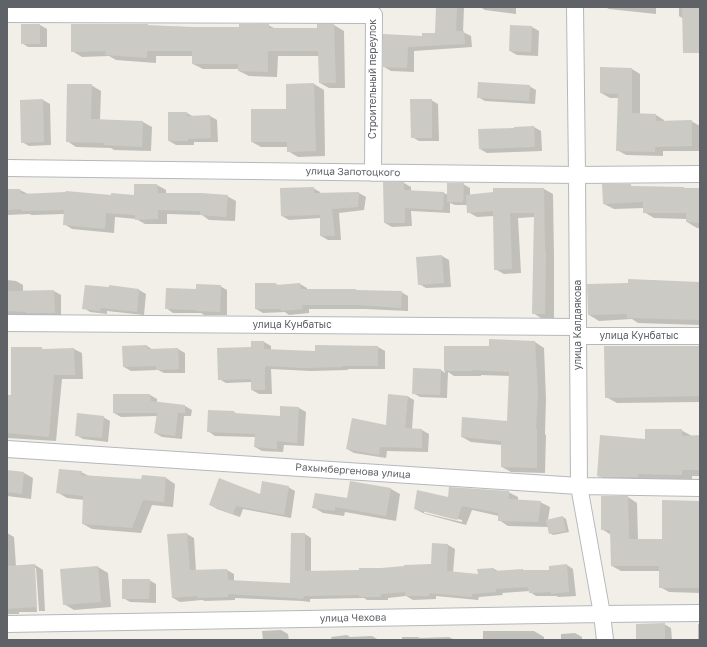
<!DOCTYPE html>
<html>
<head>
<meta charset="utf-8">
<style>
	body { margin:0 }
	#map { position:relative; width:707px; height:647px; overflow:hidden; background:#f1efe8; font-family:"Golos Text",sans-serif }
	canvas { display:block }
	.frame { position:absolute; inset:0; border:8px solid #5f6368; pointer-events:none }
</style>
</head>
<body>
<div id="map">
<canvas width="707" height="647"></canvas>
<div class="frame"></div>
</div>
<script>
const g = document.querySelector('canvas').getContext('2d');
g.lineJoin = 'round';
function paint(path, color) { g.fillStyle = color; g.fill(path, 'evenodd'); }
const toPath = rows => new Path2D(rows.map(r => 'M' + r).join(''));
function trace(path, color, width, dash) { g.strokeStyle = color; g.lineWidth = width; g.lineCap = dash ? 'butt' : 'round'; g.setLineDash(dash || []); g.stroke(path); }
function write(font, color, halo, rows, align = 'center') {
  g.font = font + ' "Golos Text",sans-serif'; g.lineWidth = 3; g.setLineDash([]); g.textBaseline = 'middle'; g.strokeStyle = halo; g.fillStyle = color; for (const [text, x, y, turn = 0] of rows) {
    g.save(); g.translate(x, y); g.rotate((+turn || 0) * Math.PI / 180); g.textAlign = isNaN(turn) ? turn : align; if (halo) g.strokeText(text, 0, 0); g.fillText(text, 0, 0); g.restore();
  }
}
paint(toPath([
	[437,7,464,7,463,32,471,36,472,47,414,51,414,72,391,71,384,67,384,36,423,37,436,34],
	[480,7,516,7,516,14,485,10],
	[605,7,656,7,656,14,609,9],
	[679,7,700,7,700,43,684,19,679,16],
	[22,25,40,25,47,29,47,47,28,47,22,43],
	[268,25,276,29,318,29,318,25,334,25,344,31,345,88,329,88,320,83,319,56,278,56,277,77,249,76,239,71,239,69,203,69,193,64,193,56,156,56,156,63,116,60,109,56,82,57,72,51,150,26,240,28],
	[511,26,532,27,539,31,538,56,517,55,510,51],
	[632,69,640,74,640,114,656,115,664,120,664,121,691,121,700,126,700,151,663,151,663,156,626,155,617,150,619,98,610,98,601,93],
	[314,84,324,90,325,156,298,157,288,151,288,147,261,147,252,142,287,110,287,85],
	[91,85,101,91,100,120,143,122,152,127,151,151,114,150,111,148,76,147,67,141],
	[529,86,536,90,535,104,485,101,478,97],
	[43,100,50,104,51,145,29,146,22,142,21,101],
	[431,100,438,104,439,141,419,141,412,137],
	[169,113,187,113,194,117,210,116,217,120,218,142,194,142,194,145,176,145,169,141],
	[534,127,541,131,542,151,487,153,480,149,515,129],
	[404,183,411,187,411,192,444,193,448,195,463,184,470,188,470,195,494,193,494,189,544,189,553,194,554,257,554,319,541,318,533,313,535,217,518,218,521,273,504,274,495,269,494,216,477,217,468,212,468,205,455,205,450,203,450,213,411,211,412,226,392,227,385,223],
	[135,185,157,185,166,190,166,194,227,196,236,201,235,221,209,220,202,215,167,214,167,224,145,224,136,219,115,217,114,233,72,229,64,224,64,214,32,215,29,214,7,215,7,190,20,190,28,194,135,196],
	[630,185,634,187,684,188,686,189,700,190,700,228,697,228,687,222,687,219,654,218,644,212,644,208,614,209,604,204],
	[313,188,320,192,321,194,359,193,366,197,364,210,339,213,341,240,328,240,321,236,321,218,289,220,282,216],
	[442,256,449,260,451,287,426,288,419,284],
	[7,280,16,281,23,285,23,292,54,291,61,295,61,317,7,314],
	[700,283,700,325,638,323,632,319,599,321,589,315],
	[256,284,276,284,280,286,300,284,307,288,307,290,356,290,358,291,401,292,408,296,408,311,365,309,309,309,309,313,289,315,285,312,263,313,256,309],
	[110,286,139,290,146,294,144,315,107,311,107,314,90,312,84,308,110,288],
	[220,286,227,290,227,315,204,315,201,313,173,313,166,308,197,290],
	[264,342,271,346,271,350,316,352,378,347,385,351,385,369,348,369,348,370,311,371,271,369,272,394,259,394,252,390,252,382,226,383,219,379,252,348],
	[535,342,544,348,546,399,545,434,546,435,545,473,511,472,502,467,502,445,471,442,462,437,508,422,510,376,481,375,481,376,454,376,448,372,447,398,420,397,413,393,441,370,445,373,445,347,490,347],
	[147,346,153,350,178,349,185,353,185,373,164,373,158,370,131,371,124,367],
	[700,346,700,402,617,403,606,397],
	[41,348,44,350,74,349,82,353,83,379,62,379,56,441,7,438,7,396,12,396],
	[114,395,150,395,157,399,157,403,185,406,192,410,191,416,184,416,182,439,162,437,155,433,157,416,121,417,114,413],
	[407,396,414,400,412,429,422,430,429,434,428,452,387,451,386,458,354,453,347,449,386,426],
	[299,408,306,412,304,446,284,445,283,452,262,451,255,447,255,437,215,436,208,431,209,411,234,412,237,414,281,417],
	[103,417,110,421,108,442,83,439,76,435],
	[681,430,692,436,700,436,700,476,692,476,692,480,609,482,598,475,646,440],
	[7,471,24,473,33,478,31,499,7,496],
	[81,472,89,476,142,480,143,476,166,478,175,484,173,507,152,505,141,533,92,529,83,524,84,500,67,498,57,492],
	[288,487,295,491,291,518,243,509,240,517,217,509,210,505,260,495],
	[391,489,400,494,396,521,345,512,344,516,323,513,313,507],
	[508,492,518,497,518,500,540,502,550,507,548,520,563,517,566,519,569,532,553,535,550,533,549,527,508,526,499,520,499,516,472,510,466,525,425,514,415,509,449,499],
	[424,511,462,520,462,522,424,513],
	[602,497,628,497,637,503,638,540,663,540,700,501,700,593,669,592,660,587,660,571,621,571,612,566,611,535,602,529],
	[7,533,14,537,16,566,35,565,43,570,45,611,39,611,36,568,34,568,37,612,19,612,19,614,7,614],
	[187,534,194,538,196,571,227,570,234,574,234,581,291,584,305,534,311,538,311,572,360,571,381,569,432,565,433,544,448,545,455,549,453,573,479,575,494,569,498,571,523,570,525,571,550,570,567,565,573,569,576,596,559,597,556,596,536,596,530,592,530,591,502,593,503,595,479,597,478,600,436,596,436,599,413,600,406,596,388,598,388,600,367,600,364,598,310,599,310,602,302,601,235,598,235,600,205,601,202,600,180,602,173,598],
	[98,567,108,573,111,607,74,610,64,604],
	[149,580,156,584,156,603,130,602,123,598],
	[664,624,671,628,672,640,637,640],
	[698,624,700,624,700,640,698,640],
	[281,630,288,634,289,640,263,640,262,631],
	[483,631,534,631,544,637,544,640,483,640],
	[575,633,582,637,582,640,561,640,561,634],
	[347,635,350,637,372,636,379,640,332,640,331,637],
	[402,637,418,637,420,638,449,637,455,640,402,640]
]), '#0003');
paint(toPath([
	[436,7,457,7,456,31,464,31,465,44,408,47,407,68,383,67,383,34,422,36,422,33,435,33],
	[682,7,700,7,700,53,683,53],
	[21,24,40,24,40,44,21,44],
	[71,24,148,24,148,25,187,27,239,27,239,24,269,24,269,28,317,28,317,24,334,24,336,83,319,83,318,51,268,51,268,72,238,71,238,64,192,64,192,51,147,51,147,58,105,55,106,51,71,52],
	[510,25,532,26,531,52,509,51],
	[600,67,632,68,632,113,656,114,656,121,692,120,692,146,655,147,655,152,616,151,618,94,600,93],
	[478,82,530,85,529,101,477,98],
	[314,83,316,151,287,152,287,142,251,142,251,109,286,109,286,84],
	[67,84,92,84,91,119,143,121,142,147,104,145,104,143,66,142],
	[43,99,44,142,21,143,20,100],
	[410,99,432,99,432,138,411,138],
	[168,112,187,112,187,116,210,115,211,138,188,139,188,141,168,141],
	[534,126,535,147,479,149,478,129,514,128,514,127],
	[383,182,404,182,404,190,444,192,443,210,405,208,405,223,384,223],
	[447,183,464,183,463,202,447,202],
	[134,184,157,184,158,193,201,193,228,195,226,217,200,215,200,211,158,210,158,219,135,220,135,215,106,213,105,229,63,225,64,210,22,211,22,209,7,210,7,189,20,189,21,194,65,192,66,191,111,195,111,193,134,195],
	[602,184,631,184,631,186,684,187,684,188,700,188,700,223,686,222,686,213,643,213,643,202,603,204],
	[314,187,314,193,359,192,358,207,332,209,335,236,320,236,320,215,281,216,280,188],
	[493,188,544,188,545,251,546,251,545,314,532,314,534,213,510,213,512,269,494,270,493,211,467,213,466,195,493,192],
	[442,255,444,283,418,285,416,257],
	[628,279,700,282,700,320,627,318,627,314,588,315,587,284,628,283],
	[255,283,276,283,276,285,300,283,301,289,356,289,356,290,402,291,401,308,358,305,302,305,303,309,281,311,281,309,255,309],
	[196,284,221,285,220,312,196,311,196,310,165,309,166,288,196,289],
	[85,285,109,287,109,285,139,289,137,312,101,308,100,311,82,309],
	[54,290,55,313,26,313,26,312,7,311,7,291],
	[489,339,535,341,538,393,536,429,537,429,537,468,501,467,501,441,461,437,462,417,507,421,509,372,472,370,472,371,444,371,444,346,489,346],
	[251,341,264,341,264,349,315,351,315,345,378,346,378,366,342,366,342,367,303,368,265,366,265,390,251,390,251,379,218,380,217,348,251,347],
	[147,345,147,349,178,348,179,369,156,370,156,366,123,367,122,346],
	[604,346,700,346,700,396,605,398],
	[11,347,42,347,42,349,74,348,75,375,54,375,49,437,7,433,7,395,11,395],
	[413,368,441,369,440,395,412,394],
	[113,394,150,394,151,401,185,405,185,413,178,413,175,436,154,433,157,413,113,413],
	[388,394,408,396,405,428,422,429,422,448,380,447,379,455,346,449,352,418,386,425],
	[280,406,299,407,297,443,277,441,277,449,254,447,255,434,207,432,208,410,234,411,234,413,280,416],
	[77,413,104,416,102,438,75,436],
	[645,429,682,429,682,436,700,435,700,470,682,470,682,475,638,474,638,477,600,477,597,476,600,435,645,439],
	[59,469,82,471,81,475,141,479,142,475,166,477,164,502,143,500,132,528,82,524,83,496,56,493],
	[7,470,24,472,22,494,7,492],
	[219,478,260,494,262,481,289,486,284,515,236,506,233,514,209,505],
	[350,481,391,488,386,516,335,507,335,511,312,508,315,493,347,498],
	[449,487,509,491,509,499,541,501,538,522,498,521,498,513,462,506,457,520,414,509,417,490,448,497],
	[601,496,628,496,629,539,662,539,662,500,700,501,700,588,659,588,659,566,611,566,610,530,601,530],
	[563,516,566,531,549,534,546,520],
	[187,533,190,570,227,569,228,580,290,583,291,533,305,533,305,571,359,570,359,568,381,568,404,566,404,565,431,564,432,543,448,544,447,571,478,574,477,569,494,568,494,571,523,569,523,570,549,570,549,566,567,564,569,592,551,594,551,592,529,593,528,587,496,589,496,592,472,594,472,597,429,593,429,596,405,596,405,592,381,594,381,597,359,597,359,595,304,596,303,599,294,598,228,594,228,597,197,598,197,596,172,598,167,534],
	[35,564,37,607,7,609,7,566],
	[98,566,101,602,63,605,60,569],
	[122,579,150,579,149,599,122,599],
	[665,623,665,640,636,640,636,624]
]), '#cccac5');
const minor = toPath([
	[575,7,577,175,579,486,602,614,605,640],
	[7,14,374,15,373,173],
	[7,168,577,175,700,174],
	[7,323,578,327],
	[578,336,700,336],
	[7,449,579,486,700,488],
	[7,624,602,614,700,613]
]);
trace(minor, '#b5b8bc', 18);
trace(minor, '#fff', 16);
write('10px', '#5f6368', '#fff', [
	["Строительный переулок",373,79,-90],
	["улица Запотоцкого",353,172,1],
	["улица Кунбатыс",292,325],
	["улица Калдаякова",578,325,-90],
	["улица Кунбатыс",639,336],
	["Рахымбергенова улица",353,471,4],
	["улица Чехова",353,618,-1]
]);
</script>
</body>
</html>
